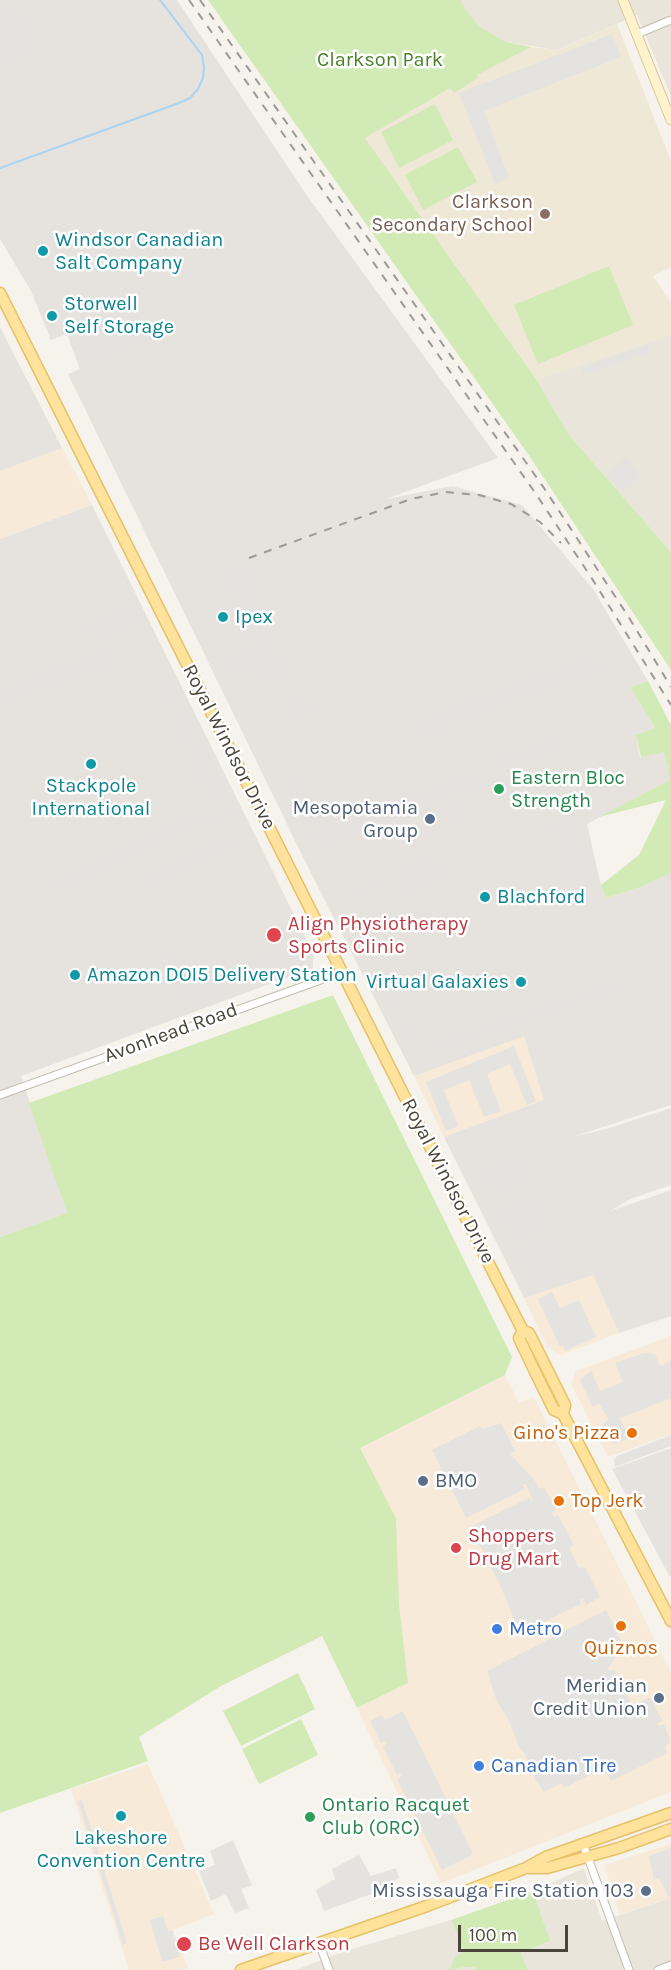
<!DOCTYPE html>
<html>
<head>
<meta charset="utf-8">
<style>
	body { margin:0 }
	#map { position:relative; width:671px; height:1970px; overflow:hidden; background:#f6f3ec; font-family:Karla,sans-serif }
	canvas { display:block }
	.scale { position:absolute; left:458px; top:1925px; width:110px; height:27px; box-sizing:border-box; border:3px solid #4b4439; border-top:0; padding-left:8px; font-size:18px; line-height:21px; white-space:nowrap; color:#4b4439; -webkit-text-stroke:4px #fff; paint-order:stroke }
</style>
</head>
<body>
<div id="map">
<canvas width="671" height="1970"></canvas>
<div class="scale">100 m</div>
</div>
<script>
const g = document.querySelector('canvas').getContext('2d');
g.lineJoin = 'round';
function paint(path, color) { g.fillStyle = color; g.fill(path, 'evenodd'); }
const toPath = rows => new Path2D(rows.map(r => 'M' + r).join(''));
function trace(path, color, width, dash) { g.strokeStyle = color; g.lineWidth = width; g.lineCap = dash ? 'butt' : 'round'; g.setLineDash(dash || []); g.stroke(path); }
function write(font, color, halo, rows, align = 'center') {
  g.font = font + ' Karla,sans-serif'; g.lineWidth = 5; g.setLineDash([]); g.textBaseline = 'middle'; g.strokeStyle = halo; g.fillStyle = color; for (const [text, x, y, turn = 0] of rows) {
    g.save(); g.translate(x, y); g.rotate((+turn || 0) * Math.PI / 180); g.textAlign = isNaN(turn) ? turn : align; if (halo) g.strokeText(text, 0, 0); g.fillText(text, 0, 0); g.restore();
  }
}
paint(toPath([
	[461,0,671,0,671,96,637,15,557,50,506,42,479,26,466,10],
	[671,335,671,552,569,435,536,379],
	[584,1868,602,1921,671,1898,671,1970,528,1970,521,1953,550,1941,533,1891],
	[451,1920,464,1951,451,1969,465,1967,475,1967,476,1970,296,1970,342,1952]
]), '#eae5da');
paint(toPath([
	[62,448,92,505,0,539,0,471],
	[524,1035,544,1100,444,1137,414,1076],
	[593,1275,619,1333,560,1355,547,1347,524,1298],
	[671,1336,671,1434,608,1457,571,1384,576,1371],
	[505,1375,519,1403,534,1397,671,1673,671,1792,441,1883,357,1708,408,1683,399,1603,396,1518,360,1448],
	[148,1764,214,1914,173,1930,188,1968,182,1970,129,1970,71,1789],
	[671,1844,671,1898,620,1915,604,1865]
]), '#f7ead8');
paint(toPath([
	[0,0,177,0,308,197,498,458,386,499,452,486,522,505,593,589,648,681,630,687,655,728,636,735,640,757,664,752,670,780,587,824,601,885,606,898,641,887,671,873,671,1105,572,1137,606,1129,671,1108,671,1185,630,1199,610,1211,671,1190,671,1316,619,1333,593,1275,524,1298,444,1137,544,1100,524,1036,414,1076,304,859,68,374,80,369,67,334,51,340,31,291,0,239],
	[0,327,62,448,0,471],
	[92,505,313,953,313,968,21,1076,67,1213,0,1237,0,539],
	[671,1448,671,1576,670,1577,612,1469]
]), '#e6e2dd');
paint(toPath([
	[617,24,671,161,671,267,653,276,671,303,671,335,536,379,365,138,442,92,531,47,558,50]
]), '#efe8d6');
paint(toPath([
	[208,0,461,0,466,10,479,26,506,42,531,47,477,75,478,78,454,93,450,88,365,138,536,379,569,435,671,552,671,670,528,454],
	[435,104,453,140,399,168,381,132],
	[458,147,477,182,423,210,405,175],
	[609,266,633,325,538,364,514,305],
	[648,681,671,725,671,873,641,887,606,898,601,885,639,855,666,800,599,817,670,780,664,752,641,757,636,735,655,728,630,687],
	[333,995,512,1357,505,1375,360,1448,396,1518,399,1603,408,1683,357,1708,322,1636,221,1686,139,1737,148,1761,0,1813,0,1237,67,1213,29,1103],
	[298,1673,315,1709,241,1746,223,1711],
	[301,1719,318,1755,259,1784,242,1749],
	[533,1891,550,1941,521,1953,528,1970,476,1970,475,1967,465,1967,450,1970,455,1957,464,1951,451,1920]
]), '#d2eab5');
paint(toPath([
	[15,0,38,46,0,66,0,8],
	[612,34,621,57,484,111,509,178,495,184,459,93],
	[143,298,158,335,84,364,70,327],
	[648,345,650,352,583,375,581,368],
	[626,458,641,475,623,493,607,475],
	[249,563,286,676,262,684,225,571],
	[135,600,145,624,92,646,82,622],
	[113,646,119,664,54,688,51,682,36,688,38,694,0,708,0,687],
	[246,648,254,667,229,678,221,659],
	[595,654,601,671,458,722,456,717,450,720,455,734,427,744,417,718],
	[163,668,228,797,223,800,209,802,191,765,195,762,189,747,184,745,153,674],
	[307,693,314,714,290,722,283,701],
	[561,734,565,746,492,774,488,761],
	[474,773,476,776,485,773,489,785,461,795,458,789,439,796,441,804,315,850,309,834],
	[297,775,318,822,302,829,282,782],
	[463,800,471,820,453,827,446,807],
	[231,806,236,816,207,830,203,823,52,894,47,883,204,809,208,817],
	[573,814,596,881,572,889,548,823],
	[227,830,236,846,152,890,143,874],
	[436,854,445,879,402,895,394,870],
	[389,877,392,886,347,901,344,893],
	[298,936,303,946,299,948,302,955,234,989,232,985,222,990,224,996,190,1013,160,953,171,948,192,990],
	[401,936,408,956,378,966,371,946],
	[628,976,632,986,428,1055,425,1045],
	[393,986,415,1046,407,1048,385,989],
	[514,1046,536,1101,527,1105,510,1064,487,1074,501,1111,484,1117,469,1080,444,1090,458,1126,446,1131,426,1082],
	[518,1154,529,1180,493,1195,483,1169],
	[534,1194,548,1230,512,1244,499,1209],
	[553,1233,570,1278,531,1292,514,1248],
	[552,1292,560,1308,579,1300,596,1337,565,1351,563,1346,560,1347,538,1299],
	[644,1353,655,1354,660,1366,671,1361,671,1398,620,1418,629,1439,612,1444,602,1424,609,1420,599,1403,593,1407,580,1380,591,1371,600,1391,623,1382,615,1363],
	[501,1423,515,1451,510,1454,536,1482,539,1489,544,1487,556,1510,551,1513,554,1517,558,1515,574,1545,569,1548,579,1568,585,1567,600,1597,586,1605,583,1599,580,1599,581,1604,525,1631,515,1621,500,1585,470,1527,529,1498,531,1501,533,1501,526,1484,523,1485,525,1489,466,1518,432,1450,480,1426,482,1429],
	[671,1435,671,1446,615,1467,614,1460,617,1456],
	[636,1464,653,1513,641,1517,624,1469],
	[659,1516,671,1544,671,1569,649,1520],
	[606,1610,625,1648,620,1651,608,1668,609,1671,615,1670,632,1705,628,1708,630,1711,636,1708,636,1704,650,1697,662,1720,657,1724,659,1726,664,1724,671,1742,667,1744,665,1748,667,1753,611,1781,604,1768,564,1788,562,1783,544,1792,536,1780,525,1754,519,1746,508,1719,497,1702,487,1671],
	[403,1711,473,1854,442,1870,397,1779,402,1776,400,1773,397,1775,383,1747,387,1744,385,1741,381,1743,370,1721,382,1715,385,1720],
	[82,1800,127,1943,123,1945,78,1801],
	[233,1840,252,1885,241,1889,249,1908,235,1913,226,1894,211,1901,199,1871,215,1865,210,1851],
	[671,1848,671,1897,669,1898,659,1878,654,1880,649,1856],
	[359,1855,371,1876,396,1868,399,1878,394,1881,394,1886,324,1911,316,1890,335,1879,332,1869],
	[163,1916,168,1931,172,1930,180,1957,162,1962,150,1920]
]), '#e5e3e0');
trace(toPath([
	[0,168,179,103,190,98,198,89,203,78,204,67,202,55,160,0]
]), '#a9d4f2', 2);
const street = toPath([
	[637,34,671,20],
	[0,1095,343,972],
	[583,1844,629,1970],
	[319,1943,329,1970],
	[658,1970,671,1965]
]);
const secondary = toPath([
	[623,0,671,120]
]);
const primary = toPath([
	[0,293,490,1266,523,1331,529,1333,565,1405,563,1414,671,1621],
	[523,1331,519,1338,538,1378,554,1410,563,1414],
	[529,1868,547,1868,619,1848,671,1829],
	[241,1970,427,1906,526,1868,546,1857,671,1813]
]);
trace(street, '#c2bbae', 9);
trace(secondary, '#d6c79b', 11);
trace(primary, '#e6c16a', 13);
trace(street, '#fff', 7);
trace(secondary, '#fff3cd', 9);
trace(primary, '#ffe39c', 10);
trace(toPath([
	[189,0,536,494,591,577,671,705],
	[200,0,544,488,628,616,671,687],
	[249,558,411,499,446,492,479,495,511,504,540,522,561,543]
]), '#9a9a9a', 2, [8, 8]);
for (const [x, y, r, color] of [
	[545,214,6,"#8d6e63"],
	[43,251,6,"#0f9aa8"],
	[52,316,6,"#0f9aa8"],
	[223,617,6,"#0f9aa8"],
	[91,764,6,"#0f9aa8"],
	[499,789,6,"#2e9e5b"],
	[430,819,6,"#5c6f8a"],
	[485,897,6,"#0f9aa8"],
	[274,935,8,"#e0444e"],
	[75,975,6,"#0f9aa8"],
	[521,982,6,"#0f9aa8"],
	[632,1433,6,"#e8710a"],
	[423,1481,6,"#5c6f8a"],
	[559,1501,6,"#e8710a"],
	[456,1548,6,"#e0444e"],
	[621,1626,6,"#e8710a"],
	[497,1629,6,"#3f7fe0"],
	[659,1698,6,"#5c6f8a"],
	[479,1766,6,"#3f7fe0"],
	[121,1816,6,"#0f9aa8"],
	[310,1817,6,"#2e9e5b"],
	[646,1891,6,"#5c6f8a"],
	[184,1944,8,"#e0444e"]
]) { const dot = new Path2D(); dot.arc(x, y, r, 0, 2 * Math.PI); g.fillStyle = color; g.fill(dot); trace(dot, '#fff', 2); }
write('20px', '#4a7f2a', '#fff', [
	["Clarkson Park",380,60]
]);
write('20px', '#785e54', '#fff', [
	["Clarkson",533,202],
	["Secondary School",533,225]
], 'right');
write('20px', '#0d838f', '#fff', [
	["Windsor Canadian",55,240],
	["Salt Company",55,263],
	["Storwell",64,304],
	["Self Storage",64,327],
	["Ipex",235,617],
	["Stackpole",91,786,"center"],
	["International",91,809,"center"],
	["Blachford",497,897],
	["Amazon DOI5 Delivery Station",87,975],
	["Virtual Galaxies",509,982,"right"],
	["Lakeshore",121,1838,"center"],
	["Convention Centre",121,1861,"center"]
], 'left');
write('20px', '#4b4439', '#fff', [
	["Royal Windsor Drive",229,747,63],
	["Avonhead Road",171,1033,-20],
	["Royal Windsor Drive",448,1181,63]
]);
write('20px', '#27864d', '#fff', [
	["Eastern Bloc",511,778],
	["Strength",511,801],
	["Ontario Racquet",322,1805],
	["Club (ORC)",322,1828]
], 'left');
write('20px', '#4e5e75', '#fff', [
	["Mesopotamia",418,808],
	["Group",418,831],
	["BMO",435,1481,"left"],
	["Meridian",647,1686],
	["Credit Union",647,1709],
	["Mississauga Fire Station 103",634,1891]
], 'right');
write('20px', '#be3a42', '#fff', [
	["Align Physiotherapy",288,924],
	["Sports Clinic",288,947],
	["Shoppers",468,1536],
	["Drug Mart",468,1559],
	["Be Well Clarkson",198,1944]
], 'left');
write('20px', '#c56008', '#fff', [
	["Gino's Pizza",620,1433],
	["Top Jerk",571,1501,"left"],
	["Quiznos",621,1648,"center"]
], 'right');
write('20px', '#366cbe', '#fff', [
	["Metro",509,1629],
	["Canadian Tire",491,1766]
], 'left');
</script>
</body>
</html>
